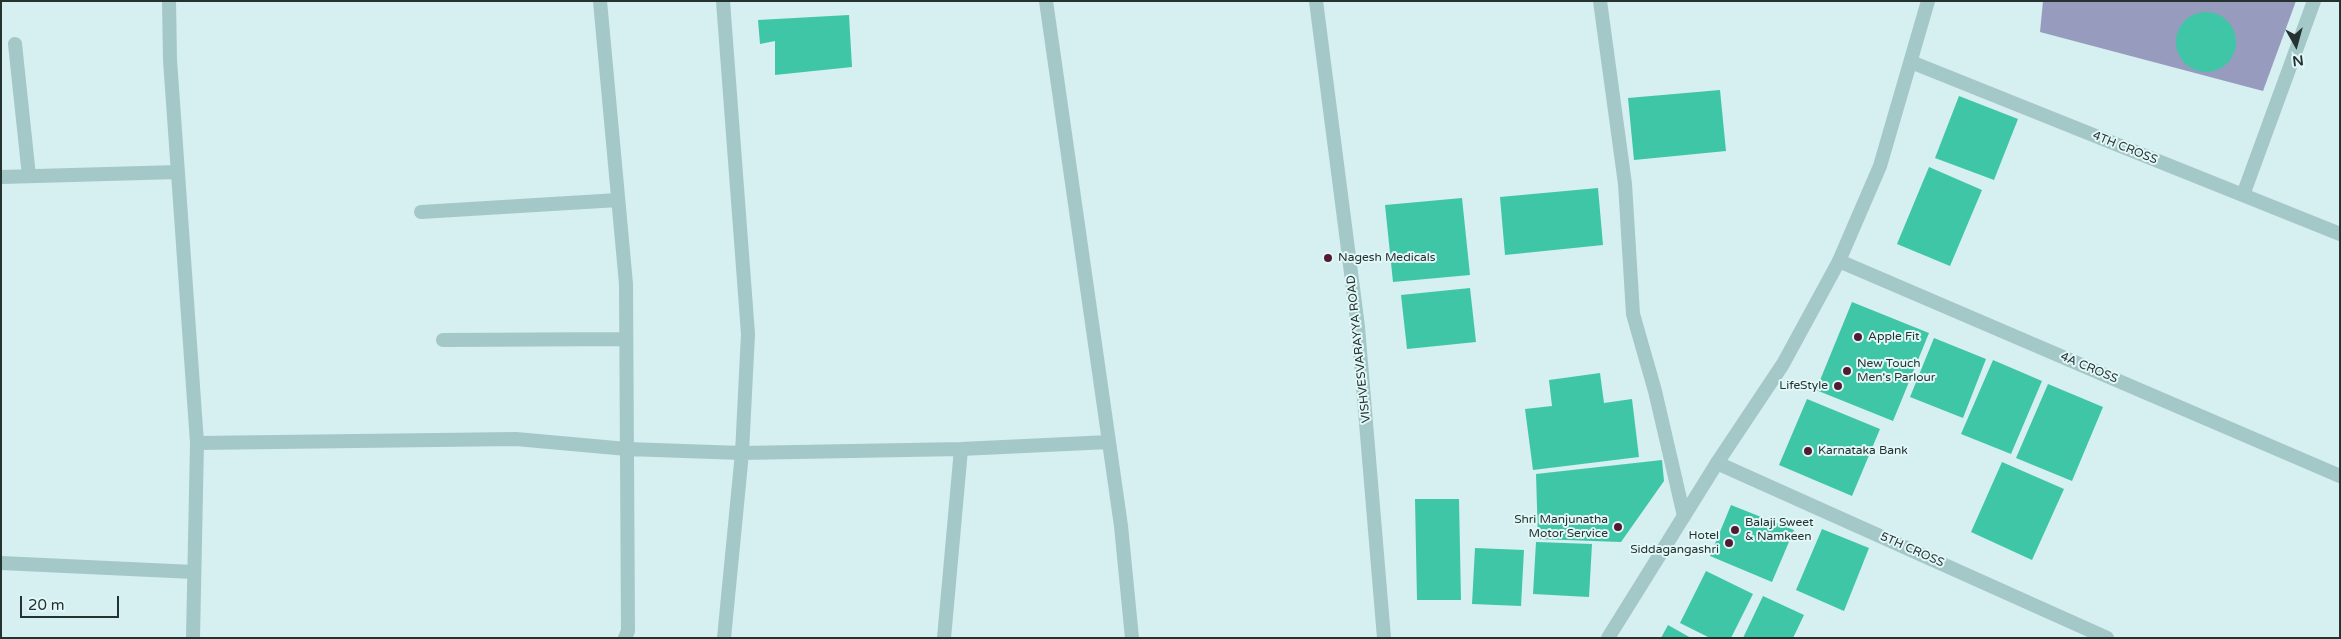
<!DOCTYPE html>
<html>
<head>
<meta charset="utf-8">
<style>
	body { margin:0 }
	#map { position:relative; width:2341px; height:639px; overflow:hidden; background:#d6eff0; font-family:"Varela Round",sans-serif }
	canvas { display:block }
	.frame { position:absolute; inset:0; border:2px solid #253330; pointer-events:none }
	.north { position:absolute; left:2271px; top:20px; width:50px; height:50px; -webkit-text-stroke:4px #e2f7f8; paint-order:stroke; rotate:173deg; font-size:14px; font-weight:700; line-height:20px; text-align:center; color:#253330 }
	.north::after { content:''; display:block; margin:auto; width:18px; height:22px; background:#253330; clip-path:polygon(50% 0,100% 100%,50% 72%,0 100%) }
	.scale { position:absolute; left:20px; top:596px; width:99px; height:22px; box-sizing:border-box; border:2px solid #253330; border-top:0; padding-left:6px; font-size:15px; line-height:18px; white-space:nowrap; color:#253330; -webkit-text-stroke:4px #e2f7f8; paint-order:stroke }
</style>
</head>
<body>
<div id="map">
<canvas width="2341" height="639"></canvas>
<div class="frame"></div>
<div class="north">N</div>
<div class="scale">20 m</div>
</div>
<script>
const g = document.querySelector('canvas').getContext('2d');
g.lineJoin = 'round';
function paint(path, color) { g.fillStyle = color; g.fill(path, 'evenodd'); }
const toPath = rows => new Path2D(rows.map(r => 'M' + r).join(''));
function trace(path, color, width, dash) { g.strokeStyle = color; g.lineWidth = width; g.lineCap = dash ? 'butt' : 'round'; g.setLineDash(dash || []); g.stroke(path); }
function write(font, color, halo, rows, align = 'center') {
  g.font = font + ' "Varela Round",sans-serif'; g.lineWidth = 4; g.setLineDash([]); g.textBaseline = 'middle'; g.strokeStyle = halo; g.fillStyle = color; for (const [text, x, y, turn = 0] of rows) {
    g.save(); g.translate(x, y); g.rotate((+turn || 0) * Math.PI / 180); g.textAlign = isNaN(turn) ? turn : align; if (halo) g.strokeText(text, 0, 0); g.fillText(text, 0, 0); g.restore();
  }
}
paint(toPath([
	[2043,1,2296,1,2263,91,2040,32]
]), '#979cbf');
paint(toPath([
	'2176 42a30 30 0 1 1 60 0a30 30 0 1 1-60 0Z',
	[849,15,852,67,775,75,775,41,760,44,758,20],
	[1720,90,1726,151,1634,160,1628,98],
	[1959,96,2018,119,1994,180,1935,158],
	[1929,167,1982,190,1950,266,1897,244],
	[1598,188,1603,245,1505,255,1500,197],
	[1462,198,1470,275,1393,282,1385,205],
	[1470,288,1476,342,1407,349,1401,295],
	[1852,302,1929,333,1893,421,1816,390],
	[1934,338,1986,359,1963,418,1910,397],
	[1993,360,2042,381,2011,454,1961,434],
	[1600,373,1604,403,1632,399,1639,457,1533,470,1525,409,1552,406,1549,380],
	[2048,384,2103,407,2072,481,2016,458],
	[1807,399,1880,429,1852,496,1779,465],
	[1662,460,1664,481,1621,542,1538,539,1536,474],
	[2002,462,2064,489,2032,560,1971,532],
	[1415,499,1459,499,1461,600,1417,600],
	[1731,505,1794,530,1772,582,1710,556],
	[1822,529,1869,548,1844,611,1796,590],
	[1536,542,1592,544,1589,597,1533,594],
	[1475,548,1524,550,1521,606,1472,604],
	[1706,571,1753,594,1731,638,1710,638,1680,623],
	[1763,596,1804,615,1793,638,1743,638],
	[1668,625,1691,638,1661,638]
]), '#3fc6a6');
trace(toPath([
	[169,1,170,60,197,443,193,638],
	[600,1,626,284,628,631,625,638],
	[723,1,748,334,742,453,724,638],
	[1046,1,1121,526,1132,638],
	[1316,1,1358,327,1384,638],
	[1600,1,1625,184,1633,314,1655,391,1684,516],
	[15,44,29,176],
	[1911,62,2340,234],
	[1,177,178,172],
	[2243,195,2314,1],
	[421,212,618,200],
	[1839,261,2340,476],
	[443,340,626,339],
	[197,443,516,439,627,449,742,453,961,449,1109,442],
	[1717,463,2107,638],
	[1,563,194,572],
	[944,638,961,449]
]), '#a3c8c7', 14);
trace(toPath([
	[1608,638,1717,463,1783,364,1839,261,1880,166,1928,1]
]), '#a3c8c7', 14);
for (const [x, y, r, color] of [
	[1328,258,5,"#531b32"],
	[1858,337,5,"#531b32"],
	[1847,371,5,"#531b32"],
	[1838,386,5,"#531b32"],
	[1808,451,5,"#531b32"],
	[1618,527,5,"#531b32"],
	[1735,530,5,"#531b32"],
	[1729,543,5,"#531b32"]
]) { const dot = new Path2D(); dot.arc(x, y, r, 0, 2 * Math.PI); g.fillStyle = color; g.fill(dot); trace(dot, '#e2f7f8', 2); }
write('12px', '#253330', '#e2f7f8', [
	["4TH CROSS",2125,148,22],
	["VISHVESVARAYYA ROAD",1359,349,-96],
	["4A CROSS",2089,368,23],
	["5TH CROSS",1912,550,24]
]);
write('12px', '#253330', '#e2f7f8', [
	["Nagesh Medicals",1338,258],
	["Apple Fit",1868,337],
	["New Touch",1857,364],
	["Men's Parlour",1857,378],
	["LifeStyle",1828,386,"right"],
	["Karnataka Bank",1818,451],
	["Shri Manjunatha",1608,520,"right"],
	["Motor Service",1608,534,"right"],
	["Balaji Sweet",1745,523],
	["& Namkeen",1745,537],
	["Hotel",1719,536,"right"],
	["Siddagangashri",1719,550,"right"]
], 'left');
</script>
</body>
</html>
